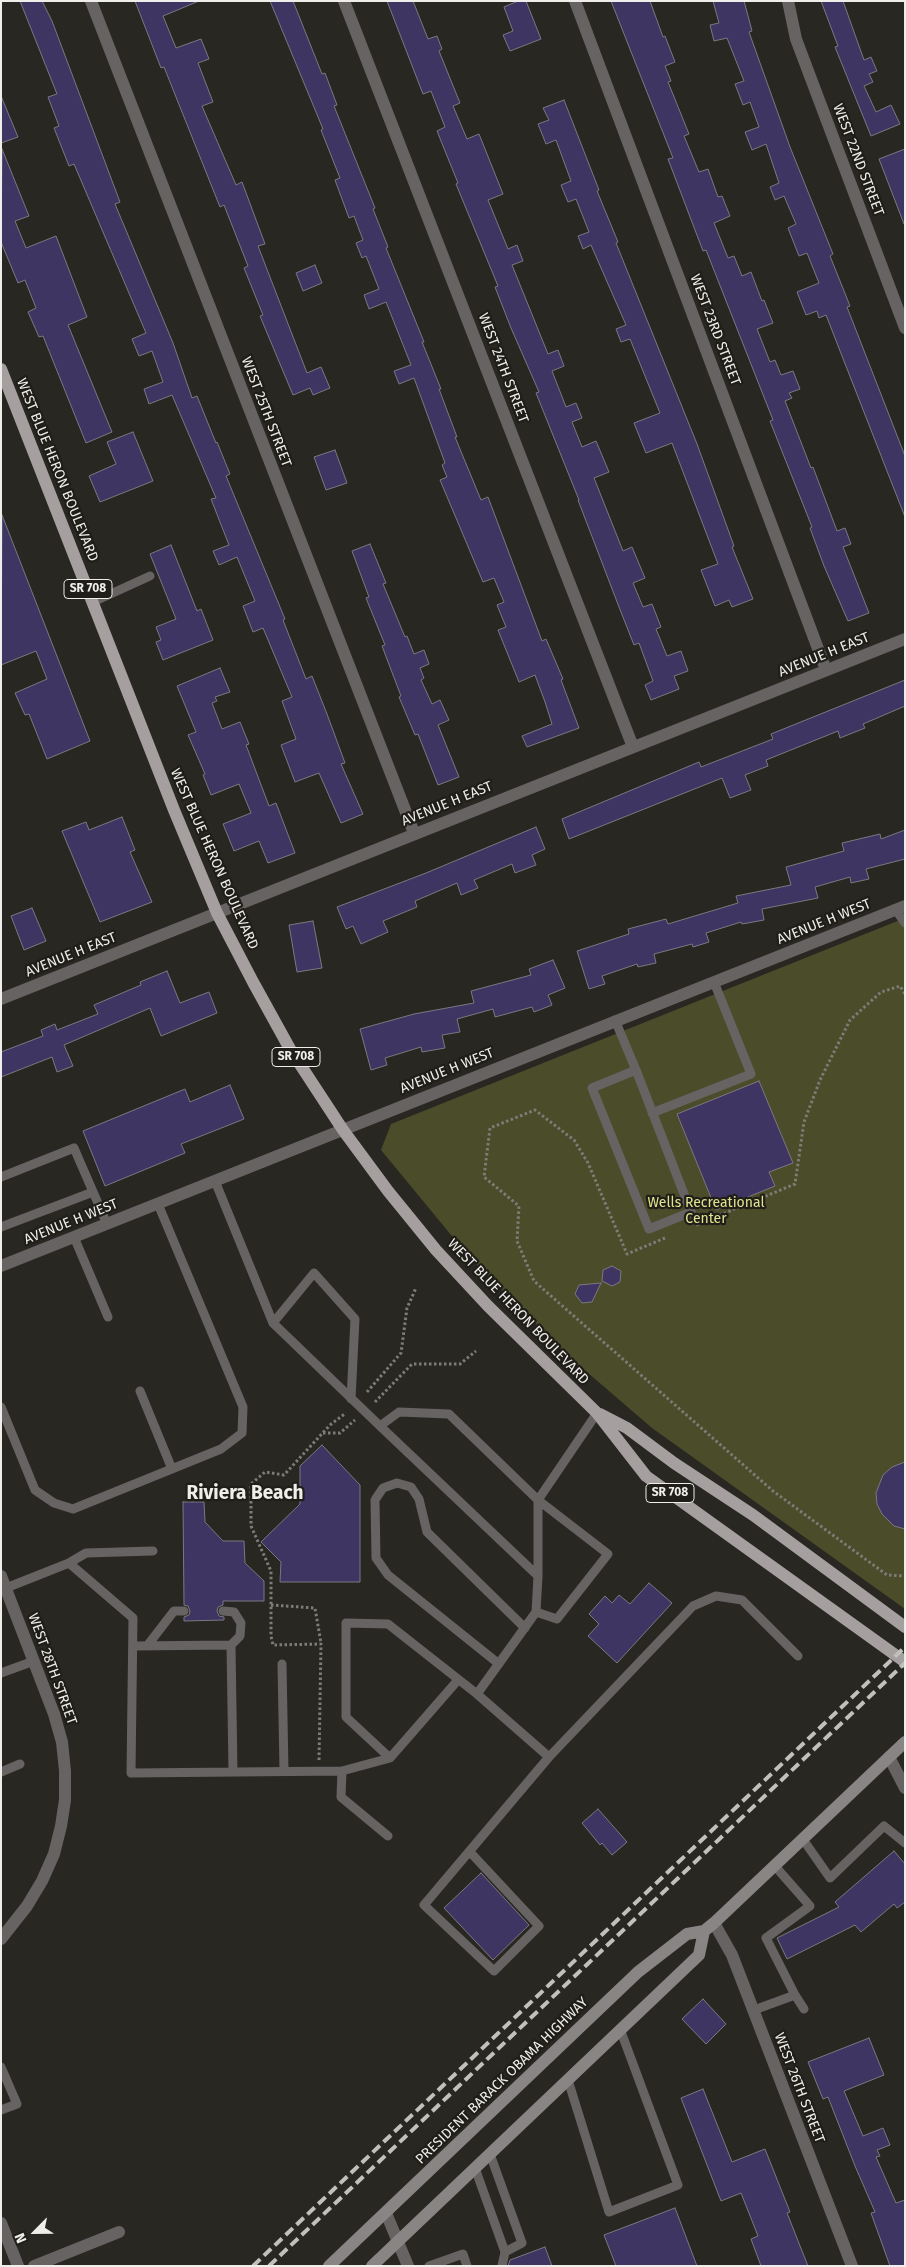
<!DOCTYPE html>
<html>
<head>
<meta charset="utf-8">
<style>
	body { margin:0 }
	#map { position:relative; width:906px; height:2267px; overflow:hidden; background:#292722; font-family:"Fira Sans",sans-serif }
	canvas { display:block }
	.frame { position:absolute; inset:0; border:2px solid #efeeea; pointer-events:none }
	.north { position:absolute; left:10px; top:2207px; width:50px; height:50px; -webkit-text-stroke:4px #201e19; paint-order:stroke; rotate:247deg; font-size:14px; font-weight:700; line-height:20px; text-align:center; color:#efeeea }
	.north::after { content:''; display:block; margin:auto; width:18px; height:22px; background:#efeeea; clip-path:polygon(50% 0,100% 100%,50% 72%,0 100%) }
</style>
</head>
<body>
<div id="map">
<canvas width="906" height="2267"></canvas>
<div class="frame"></div>
<div class="north">N</div>
</div>
<script>
const g = document.querySelector('canvas').getContext('2d');
g.lineJoin = 'round';
function paint(path, color) { g.fillStyle = color; g.fill(path, 'evenodd'); }
const toPath = rows => new Path2D(rows.map(r => 'M' + r).join(''));
function trace(path, color, width, dash) { g.strokeStyle = color; g.lineWidth = width; g.lineCap = dash ? 'butt' : 'round'; g.setLineDash(dash || []); g.stroke(path); }
function write(font, color, halo, rows, align = 'center') {
  g.font = font + ' "Fira Sans",sans-serif'; g.lineWidth = 4.5; g.setLineDash([]); g.textBaseline = 'middle'; g.strokeStyle = halo; g.fillStyle = color; for (const [text, x, y, turn = 0] of rows) {
    g.save(); g.translate(x, y); g.rotate((+turn || 0) * Math.PI / 180); g.textAlign = isNaN(turn) ? turn : align; if (halo) g.strokeText(text, 0, 0); g.fillText(text, 0, 0); g.restore();
  }
}
paint(toPath([
	[905,918,905,1609,652,1428,566,1354,470,1258,381,1150,391,1124]
]), '#4b4c2a');
const building = toPath([
	[20,1,42,1,52,21,120,202,115,204,173,343,192,398,197,396,216,443,217,442,230,474,226,476,285,619,283,620,306,679,312,676,327,714,345,763,341,764,363,814,341,823,319,773,295,782,281,745,296,739,282,701,292,697,263,628,253,632,243,606,255,601,237,557,219,565,213,551,229,545,211,499,216,498,172,395,149,404,144,389,163,382,152,351,139,356,132,339,146,333,74,164,69,166,54,128,59,126,48,97,57,94,20,1],
	[135,1,199,1,163,16,176,48,201,39,209,59,198,63,213,102,202,106,236,185,242,182,265,244,258,246,307,373,321,367,330,388,313,395,310,388,293,395,260,316,263,315,244,268,248,266,224,205,220,207,164,67,161,68,135,1],
	[270,1,293,1,322,74,325,73,337,105,334,106,375,208,373,209,388,247,386,248,424,342,422,342,441,389,439,389,457,437,455,437,481,500,488,497,542,641,546,639,563,679,561,680,579,728,527,747,522,736,552,724,545,702,535,675,519,682,498,630,506,627,497,605,504,602,494,578,483,582,440,480,447,477,442,465,445,463,414,378,399,384,394,371,411,365,386,302,369,309,364,295,379,289,366,256,362,258,356,243,363,240,354,216,349,218,335,180,340,178,321,130,323,129,270,1],
	[387,1,413,1,428,39,437,36,442,49,439,51,460,103,453,106,467,139,479,134,503,194,488,200,508,249,517,245,523,261,512,265,548,354,558,350,564,366,552,371,566,407,576,403,582,418,572,422,582,447,596,441,609,472,594,478,623,551,632,547,645,578,633,583,643,607,652,604,661,627,656,629,667,656,681,651,688,671,674,676,679,689,651,700,645,685,653,681,639,643,634,645,619,607,578,500,579,500,536,393,539,392,511,328,495,287,498,286,456,184,458,183,437,131,445,127,431,91,423,94,387,1],
	[518,1,526,1,541,39,510,51,503,35,513,31,504,7,518,1],
	[611,1,650,1,663,37,665,36,675,62,665,66,671,81,668,82,689,134,684,136,699,172,708,169,718,197,722,196,730,216,714,223,728,258,734,256,742,276,751,272,762,301,764,300,773,323,757,329,770,362,775,360,781,375,793,371,800,389,789,393,792,398,785,401,811,468,813,467,837,531,845,528,851,544,843,547,869,613,848,621,824,566,810,528,812,527,770,421,773,420,706,250,703,251,668,159,673,158,611,1],
	[713,1,744,1,752,31,749,32,790,147,833,254,830,256,850,306,847,307,905,456,905,517,826,315,819,318,817,311,806,315,797,292,819,283,807,253,799,256,788,228,796,224,784,196,775,200,770,187,779,183,766,144,752,150,745,132,759,127,750,102,743,105,735,84,744,81,727,38,714,41,710,25,719,23,713,1],
	[821,1,843,1,864,60,871,57,877,71,869,74,873,82,864,86,876,112,891,105,900,124,871,136,835,47,838,46,821,1],
	[1,96,18,137,1,143,1,96],
	[564,100,599,190,597,191,618,242,616,243,697,444,734,546,732,547,753,599,732,607,729,600,715,606,701,570,718,564,672,443,646,453,634,423,660,413,630,339,621,342,616,329,626,325,591,245,583,249,578,236,589,232,576,199,568,202,561,185,571,181,556,140,546,144,538,124,549,120,543,108,564,100],
	[2,149,29,216,15,221,26,248,56,236,87,317,68,325,112,432,86,443,43,336,39,337,28,312,36,308,25,280,18,283,1,242,2,149],
	[905,149,905,224,904,224,879,159,905,149],
	[315,265,322,283,303,291,296,273,315,265],
	[133,432,153,481,100,502,89,476,116,464,107,442,133,432],
	[335,450,347,483,326,490,314,457,335,450],
	[2,515,90,741,47,759,29,714,25,715,15,693,47,679,36,651,1,665,2,515],
	[370,544,386,583,383,584,405,637,407,636,414,654,424,650,429,664,420,668,424,678,421,680,432,704,440,700,449,720,438,725,459,777,438,785,418,734,415,735,399,697,401,696,382,646,385,645,366,598,369,597,352,551,370,544],
	[171,545,197,611,201,609,213,640,163,660,156,642,161,640,156,627,176,619,150,554,171,545],
	[220,668,230,692,215,697,217,701,212,703,222,729,240,722,249,744,246,745,269,806,276,803,295,853,268,863,259,841,234,851,223,824,251,813,239,784,211,795,203,775,205,774,188,735,196,732,177,686,220,668],
	[905,680,905,706,863,724,865,728,840,738,838,731,766,760,768,766,745,775,751,790,730,798,722,778,569,839,562,819,699,762,701,767,773,739,771,734,905,680],
	[122,817,135,850,130,852,152,902,100,922,62,831,86,822,89,830,122,817],
	[536,827,545,849,532,855,536,865,515,873,512,864,474,880,478,888,461,895,457,883,415,901,417,907,383,921,388,932,361,944,353,926,346,929,337,907,426,873,536,827],
	[905,830,905,859,866,869,869,879,851,883,850,877,815,887,818,898,762,909,764,920,742,924,741,922,706,933,709,942,693,947,692,944,654,954,656,963,638,967,637,964,602,976,605,984,589,989,577,951,629,934,628,929,666,919,668,924,738,903,736,896,791,885,786,867,844,851,842,843,880,834,881,839,905,830],
	[32,908,46,941,24,950,11,916,32,908],
	[313,921,322,968,297,972,289,925,313,921],
	[553,960,565,988,548,995,552,1005,534,1012,532,1007,495,1017,493,1009,457,1019,460,1032,442,1035,445,1048,422,1052,421,1047,385,1058,387,1065,371,1070,360,1029,414,1014,474,1003,471,991,531,975,529,969,553,960],
	[167,971,180,1003,209,992,217,1013,161,1036,150,1008,64,1045,73,1066,57,1072,52,1057,1,1077,1,1052,43,1036,41,1030,55,1024,57,1030,98,1014,94,1005,141,985,140,982,167,971],
	[759,1081,793,1163,769,1172,775,1186,716,1210,677,1114,759,1081],
	[230,1085,244,1119,181,1144,185,1153,105,1186,83,1131,185,1089,190,1102,230,1085],
	[612,1266,621,1271,620,1282,612,1286,602,1281,603,1270,612,1266],
	[601,1283,592,1302,582,1303,575,1294,579,1285,601,1283],
	[322,1445,360,1485,360,1582,280,1582,281,1562,261,1542,300,1504,300,1466,322,1445],
	[905,1462,905,1529,894,1526,882,1514,877,1504,876,1493,883,1475,892,1467,905,1462],
	[183,1502,204,1502,205,1522,223,1541,244,1541,245,1563,264,1581,264,1601,223,1601,223,1605,218,1607,217,1611,219,1616,224,1617,224,1620,184,1621,184,1617,189,1615,190,1611,188,1606,184,1605,183,1502],
	[649,1583,672,1603,617,1663,588,1636,599,1624,589,1614,605,1596,612,1603,619,1595,630,1604,649,1583],
	[598,1809,627,1842,612,1855,602,1843,600,1845,582,1823,598,1809],
	[894,1851,905,1864,905,1902,897,1908,894,1904,861,1932,855,1925,787,1959,777,1938,839,1907,835,1902,894,1851],
	[481,1873,529,1925,493,1960,444,1908,481,1873],
	[703,1999,726,2024,706,2044,682,2019,703,1999],
	[869,2038,884,2075,844,2091,863,2136,883,2128,890,2145,877,2150,880,2156,876,2157,896,2203,905,2200,905,2266,890,2266,871,2213,875,2212,855,2166,828,2097,823,2099,808,2062,869,2038],
	[703,2089,732,2162,765,2149,790,2212,787,2213,808,2266,761,2266,751,2239,758,2236,741,2193,721,2201,681,2098,703,2089],
	[675,2208,697,2266,616,2266,604,2235,675,2208],
	[545,2247,552,2266,508,2266,510,2260,545,2247]
]);
paint(building, '#3f3563');
trace(building, '#7a7980', 1);
trace(toPath([
	[696,1225,795,1184,804,1122,820,1080,850,1020,881,992,900,986,905,994],
	[665,1238,627,1254,588,1163,574,1140,535,1110,490,1128,484,1177,519,1206,517,1241,534,1281,773,1491,887,1575,905,1576],
	[367,1392,401,1353,407,1308,416,1288],
	[375,1402,412,1364,460,1364,476,1351],
	[323,1433,340,1433,355,1420],
	[271,1605,315,1608,321,1643],
	[319,1760,321,1644,273,1645,271,1636,271,1571,251,1526,251,1484,265,1472,284,1475,330,1425,346,1413]
]), '#7d7c77', 3, [2.5, 2.5]);
trace(toPath([
	[93,602,150,576],
	[895,909,905,923],
	[615,1020,636,1070,691,1212,649,1229,592,1088,636,1070],
	[652,1113,751,1074,714,982],
	[1,1177,74,1148,107,1224],
	[215,1181,273,1323,380,1426,399,1412,449,1414,538,1500,597,1413],
	[1,1227,93,1192],
	[74,1237,108,1317],
	[273,1323,314,1273,355,1319,351,1399],
	[140,1391,172,1469],
	[1,1407,35,1490,54,1503,73,1509,221,1449,242,1433,243,1407,158,1204],
	[380,1426,538,1576],
	[69,1563,133,1618,131,1773,342,1771,390,1758],
	[6,1588,69,1563,86,1553,153,1551],
	[223,1611,234,1612,241,1623,240,1636,231,1645],
	[536,1612,557,1619,608,1554,538,1500,538,1576,536,1612,477,1694,549,1757,693,1606,716,1596,742,1600,798,1656],
	[133,1646,231,1645,233,1772],
	[147,1646,174,1611,184,1611],
	[282,1664,284,1771],
	[499,1664,388,1575,376,1558,375,1500,383,1488,397,1483,411,1487,419,1499,427,1532,525,1628],
	[1,1673,34,1661],
	[458,1680,390,1758,346,1717,346,1623,388,1624,477,1694],
	[342,1771,341,1797,388,1836],
	[1,1772,20,1764],
	[802,1838,830,1878,884,1826,905,1843],
	[470,1852,539,1926,494,1971,424,1905,549,1757],
	[774,1865,810,1906,766,1938,795,1995,804,2009],
	[754,2010,795,1995],
	[1,2067,17,2104,1,2110],
	[568,2080,609,2212,678,2185,620,2029],
	[490,2154,522,2243,505,2252],
	[475,2168,505,2252,502,2266],
	[429,2266,463,2254,467,2266]
]), '#676363', 9);
trace(toPath([
	[91,1,414,833],
	[344,1,633,747],
	[575,1,826,670],
	[788,1,796,39,905,328],
	[1,999,905,639],
	[1,1266,905,906],
	[1,1576,54,1714,62,1742,65,1771,65,1800,61,1826,54,1854,42,1881,27,1906,1,1939],
	[889,1757,905,1788],
	[714,1923,732,1955,852,2266],
	[386,2213,408,2266],
	[1,2223,18,2266],
	[34,2266,119,2232]
]), '#676363', 12);
trace(toPath([
	[329,2266,638,1972,687,1934,704,1931,714,1923,905,1742],
	[372,2266,699,1955,704,1931]
]), '#8a8585', 12);
trace(toPath([
	[1,369,174,810,217,913,253,982,290,1049,343,1130,388,1191,436,1250,488,1306,597,1413,646,1476,905,1662],
	[600,1414,627,1428,674,1463,753,1515,905,1627]
]), '#a69f9f', 12);
trace(toPath([
	[253,2266,905,1647],
	[269,2266,905,1663]
]), '#c1c0bc', 4, [10, 5]);
for (const [x, y, w] of [
	[88,589,48],
	[296,1057,48],
	[670,1493,48]
]) { const box = new Path2D(); box.roundRect(x - w / 2, y - 9.5, w, 19, 4); g.fillStyle = '#201e19'; g.fill(box); trace(box, '#efeeea', 1); }
write('bold 12px', '#efeeea', null, [
	["SR 708",88,589],
	["SR 708",296,1057],
	["SR 708",670,1493]
]);
write('14px', '#efeeea', '#201e19', [
	["WEST 22ND STREET",858,160,69],
	["WEST 23RD STREET",715,330,69],
	["WEST 24TH STREET",503,368,69],
	["WEST 25TH STREET",266,412,69],
	["WEST BLUE HERON BOULEVARD",57,470,68],
	["AVENUE H EAST",824,655,-22],
	["AVENUE H EAST",447,804,-22],
	["WEST BLUE HERON BOULEVARD",214,859,66],
	["AVENUE H WEST",824,922,-22],
	["AVENUE H EAST",71,955,-22],
	["AVENUE H WEST",447,1071,-22],
	["AVENUE H WEST",71,1222,-22],
	["WEST BLUE HERON BOULEVARD",518,1312,46],
	["WEST 28TH STREET",52,1669,70],
	["PRESIDENT BARACK OBAMA HIGHWAY",502,2081,-44],
	["WEST 26TH STREET",799,2088,69]
]);
write('14px', '#e0e48f', '#201e19', [
	["Wells Recreational",706,1203],
	["Center",706,1219]
]);
write('bold 19px', '#efeeea', '#201e19', [
	["Riviera Beach",245,1494]
]);
</script>
</body>
</html>
